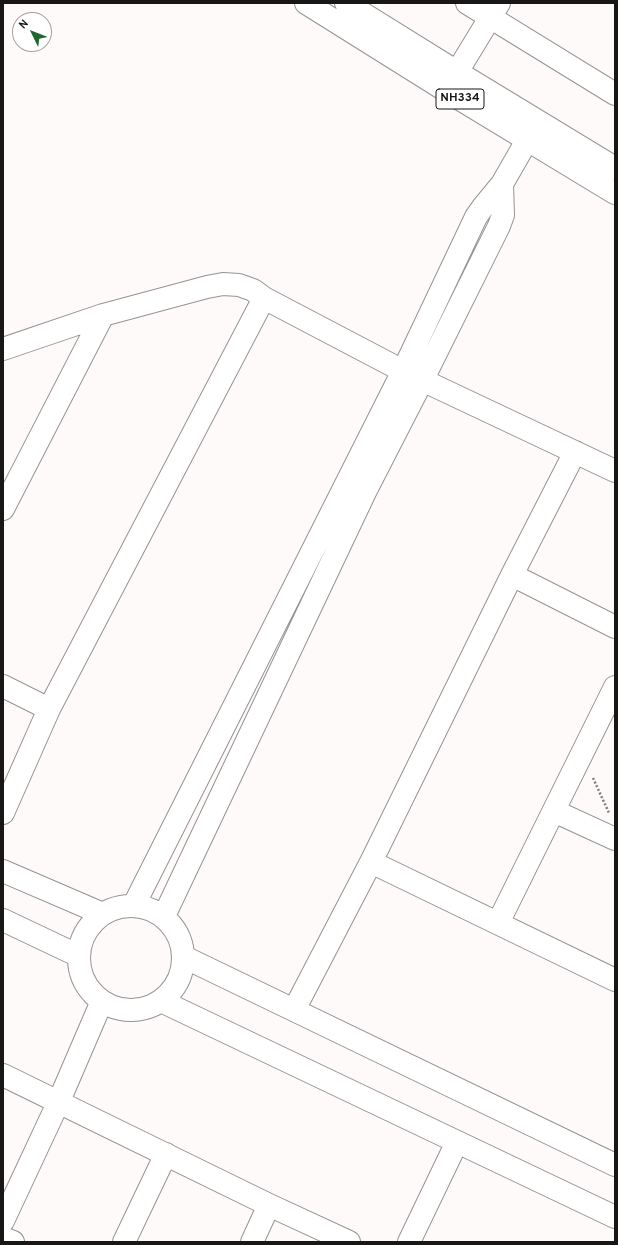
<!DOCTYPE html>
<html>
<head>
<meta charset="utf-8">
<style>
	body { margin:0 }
	#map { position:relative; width:618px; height:1245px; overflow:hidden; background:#fefaf9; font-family:Overpass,sans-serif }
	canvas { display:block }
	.frame { position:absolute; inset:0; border:4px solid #181716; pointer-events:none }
	.north { position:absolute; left:12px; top:12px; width:40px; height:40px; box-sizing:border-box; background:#fff; border:1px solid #a3a2a2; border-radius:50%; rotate:313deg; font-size:11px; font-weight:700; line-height:16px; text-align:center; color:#181716 }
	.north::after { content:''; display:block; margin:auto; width:14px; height:18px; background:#206734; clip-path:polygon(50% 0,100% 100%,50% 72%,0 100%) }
</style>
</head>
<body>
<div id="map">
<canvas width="618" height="1245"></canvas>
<div class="frame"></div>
<div class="north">N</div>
</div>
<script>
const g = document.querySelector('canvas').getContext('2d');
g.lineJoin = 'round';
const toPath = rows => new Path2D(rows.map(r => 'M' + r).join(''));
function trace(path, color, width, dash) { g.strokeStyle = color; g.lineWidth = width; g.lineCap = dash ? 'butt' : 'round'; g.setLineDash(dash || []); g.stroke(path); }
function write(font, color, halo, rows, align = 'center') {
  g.font = font + ' Overpass,sans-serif'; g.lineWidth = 4; g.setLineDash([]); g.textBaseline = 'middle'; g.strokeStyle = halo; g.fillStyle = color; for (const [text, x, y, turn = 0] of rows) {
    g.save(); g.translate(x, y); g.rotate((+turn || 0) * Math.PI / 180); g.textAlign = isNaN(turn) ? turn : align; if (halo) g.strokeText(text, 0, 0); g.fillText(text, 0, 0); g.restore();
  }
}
const minor = toPath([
	[467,3,615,94],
	[457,72,499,3],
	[3,349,103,315,207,287,223,284,239,285,253,290,264,298,403,371,615,471],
	[3,509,103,315],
	[512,575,615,627],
	[3,686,49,709],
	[554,811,615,839],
	[3,813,49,709,264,298],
	[371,862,615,980],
	[3,871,103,914],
	[134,905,403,371,476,217,483,207,502,184,537,123],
	'79 958a52 52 0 1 1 104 0a52 52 0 1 1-104 0Z',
	[164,916,365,492,423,379,499,226,503,215,502,184],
	[3,920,79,956],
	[498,923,615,687],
	[184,957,615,1165],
	[161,1001,615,1217],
	[294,1010,371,862,512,575,575,452],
	[3,1075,269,1205,349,1242],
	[3,1221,59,1101,102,1001],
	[3,1238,13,1242],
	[124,1242,166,1154],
	[252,1242,269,1205],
	[409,1242,457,1142]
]);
const highway = toPath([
	[306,3,445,90,615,193],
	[346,3,457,72,615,168]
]);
trace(minor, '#969392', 24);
trace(highway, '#969392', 24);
trace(toPath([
	[593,778,609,813]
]), '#807e7d', 2.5, [2, 2]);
trace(minor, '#fff', 22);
trace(highway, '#fff', 22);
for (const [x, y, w] of [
	[460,99,48]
]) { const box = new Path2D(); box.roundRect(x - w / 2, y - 10, w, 20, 3); g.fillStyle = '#fff'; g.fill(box); trace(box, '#181716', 1); }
write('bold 12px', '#181716', null, [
	["NH334",460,99]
]);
</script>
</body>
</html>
